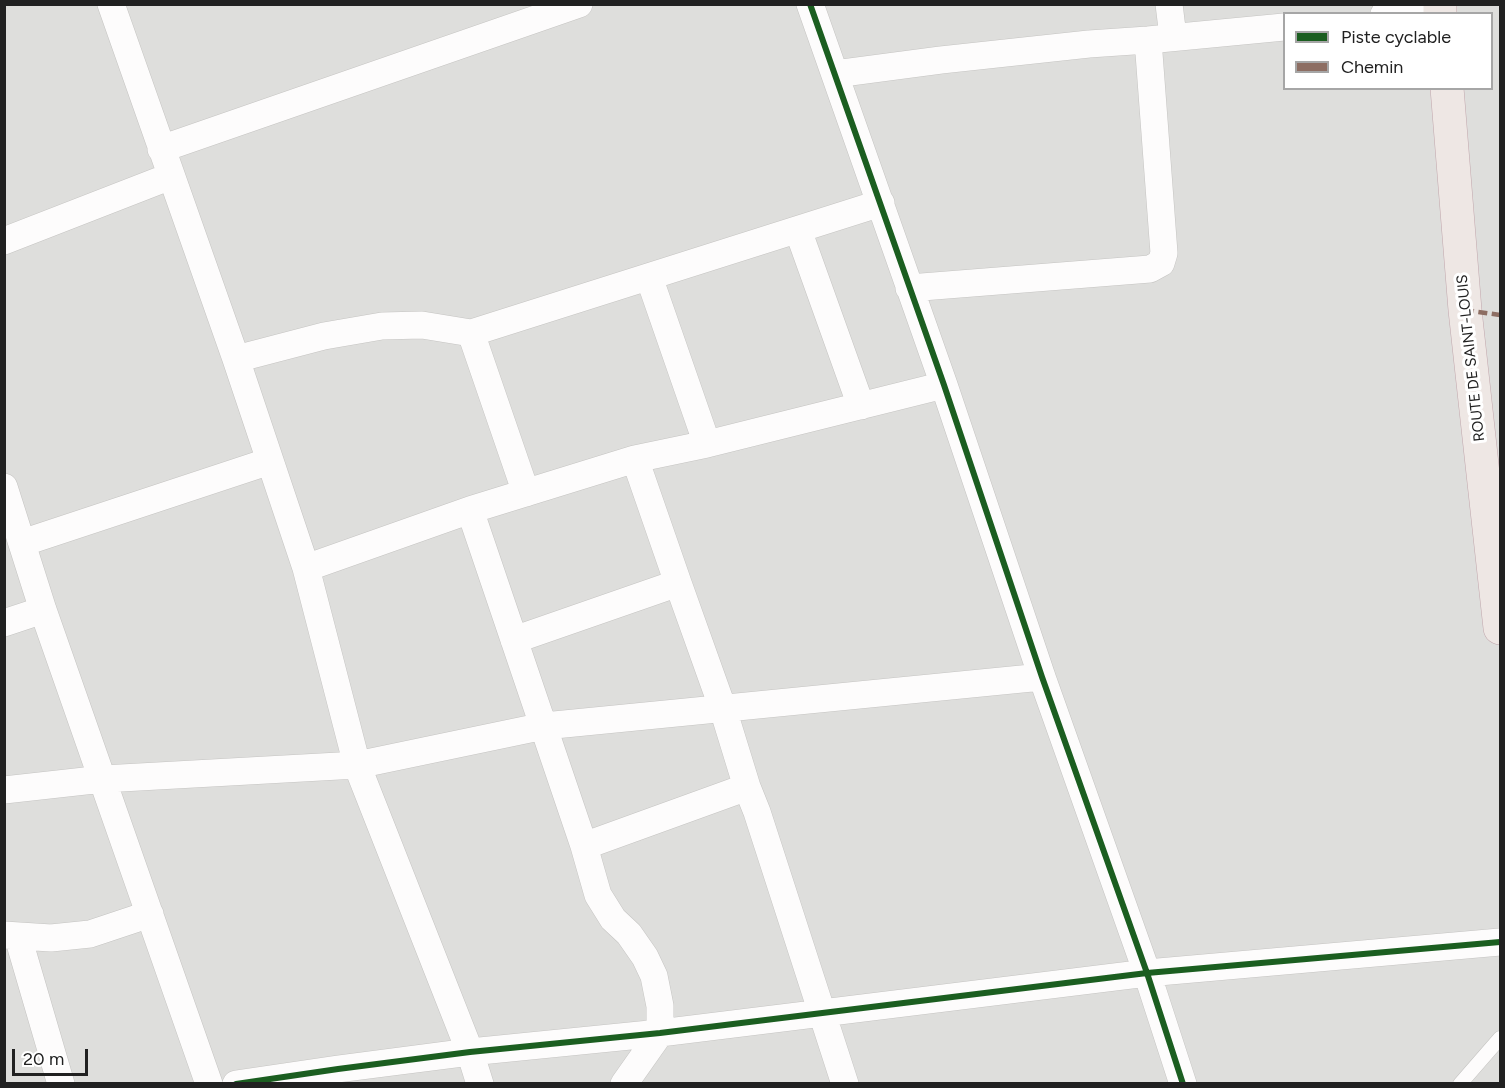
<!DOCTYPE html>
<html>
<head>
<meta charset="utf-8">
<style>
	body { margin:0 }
	#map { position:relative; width:1505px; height:1088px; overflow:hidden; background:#efeeea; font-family:Figtree,sans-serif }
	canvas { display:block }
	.frame { position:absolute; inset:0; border:6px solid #212121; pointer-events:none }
	.legend { position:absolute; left:1283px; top:12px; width:210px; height:78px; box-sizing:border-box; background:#fff; border:2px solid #a6a6a6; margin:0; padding:8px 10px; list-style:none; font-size:18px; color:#212121 }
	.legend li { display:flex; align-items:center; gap:12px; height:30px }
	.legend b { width:30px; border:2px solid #a6a6a6 }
	.scale { position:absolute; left:12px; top:1049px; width:76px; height:27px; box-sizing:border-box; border:3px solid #212121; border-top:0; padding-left:8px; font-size:18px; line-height:21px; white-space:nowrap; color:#212121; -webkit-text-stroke:4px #fff; paint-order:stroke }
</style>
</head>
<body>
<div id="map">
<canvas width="1505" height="1088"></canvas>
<div class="frame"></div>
<ul class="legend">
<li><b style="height:8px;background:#1b5e20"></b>Piste cyclable</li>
<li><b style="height:8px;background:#8d6e63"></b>Chemin</li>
</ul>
<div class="scale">20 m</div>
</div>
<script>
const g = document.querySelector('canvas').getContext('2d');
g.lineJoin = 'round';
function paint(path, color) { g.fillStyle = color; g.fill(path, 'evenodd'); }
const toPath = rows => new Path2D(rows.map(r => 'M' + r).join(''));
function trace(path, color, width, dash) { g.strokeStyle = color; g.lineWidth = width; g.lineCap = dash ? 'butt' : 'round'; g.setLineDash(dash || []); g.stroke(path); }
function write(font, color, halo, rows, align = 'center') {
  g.font = font + ' Figtree,sans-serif'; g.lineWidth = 6; g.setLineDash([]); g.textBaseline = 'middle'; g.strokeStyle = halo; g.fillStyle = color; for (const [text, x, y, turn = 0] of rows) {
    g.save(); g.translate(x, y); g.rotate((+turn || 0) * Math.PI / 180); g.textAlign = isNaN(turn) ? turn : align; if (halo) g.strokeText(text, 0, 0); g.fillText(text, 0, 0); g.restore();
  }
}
paint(toPath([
	[5,5,1500,5,1500,1083,5,1083],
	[1284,14,1492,14,1492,88,1284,88]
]), '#dededc');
const service = toPath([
	[1460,1084,1500,1038]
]);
const minor = toPath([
	[111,4,236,359,306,568,357,765,470,1052,480,1084],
	[810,4,944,385,1042,677,1147,973,1183,1084],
	[1169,4,1173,37],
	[1384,14,1440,6],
	[835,74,941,60,1089,44,1148,40,1284,27],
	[161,149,579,4],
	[798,230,861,406],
	[4,241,171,176],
	[649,277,707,444],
	[909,288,1150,269,1161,263,1164,253,1148,40],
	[471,333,526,493],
	[236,359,324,336,382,326,422,325,471,333,881,203],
	[635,459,678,583,723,709,747,787,757,812,845,1084],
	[4,487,43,610,209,1084],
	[470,510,584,846,598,895,613,919,629,934,645,957,654,976,660,1006,660,1033,624,1084],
	[22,543,270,461],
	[306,568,470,510,635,459,707,444,944,385],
	[4,623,43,610],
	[514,640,678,583],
	[4,790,103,779,357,765,544,726,1042,677],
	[584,846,747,787],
	[4,935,51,938,90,934,150,914],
	[18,937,61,1084],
	[236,1084,338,1069,470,1052,660,1033,1147,973,1500,942]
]);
const trunk = toPath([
	[1440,4,1440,14],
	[1447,88,1465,310,1500,628]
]);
trace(service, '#c5c4c2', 15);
trace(minor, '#c5c4c2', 28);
trace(trunk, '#c0a5ab', 34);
trace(service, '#fdfcfc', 14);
trace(minor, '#fdfcfc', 27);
trace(trunk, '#eee7e4', 33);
trace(toPath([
	[1465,310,1500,315]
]), '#8d6e63', 4.5, [9, 4.5]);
trace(toPath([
	[810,4,944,385,1042,677,1147,973,1183,1084],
	[236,1084,338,1069,470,1052,660,1033,1147,973,1500,942]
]), '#1b5e20', 6);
write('15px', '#212121', '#fff', [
	["ROUTE DE SAINT-LOUIS",1471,358,-96]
]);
</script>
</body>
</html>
